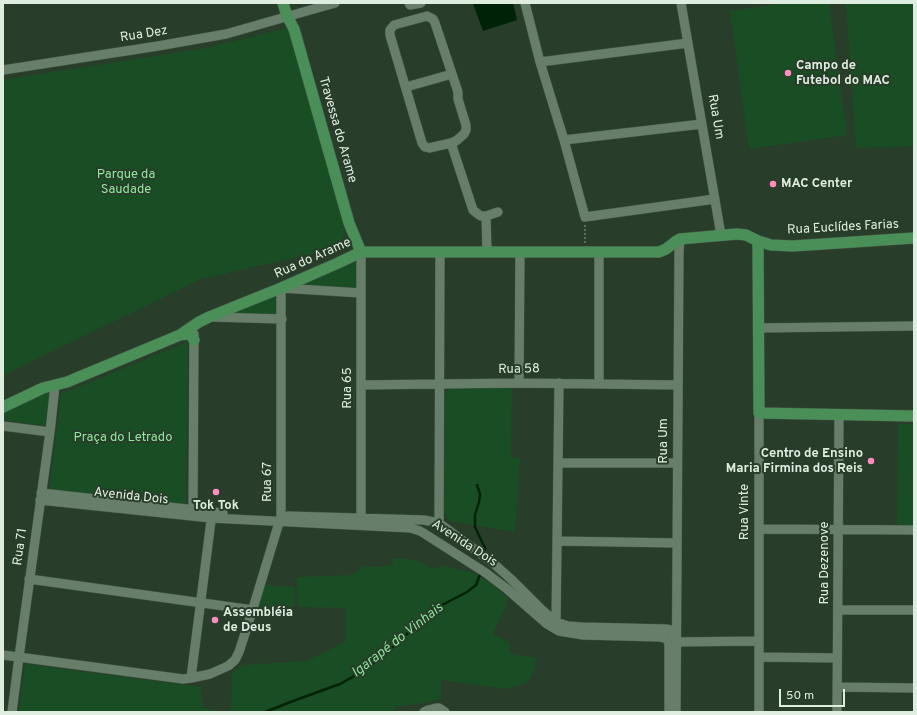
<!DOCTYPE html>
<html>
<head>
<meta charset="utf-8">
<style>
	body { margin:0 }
	#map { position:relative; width:917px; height:715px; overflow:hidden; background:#283d2a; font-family:Overpass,sans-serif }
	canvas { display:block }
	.frame { position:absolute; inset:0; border:4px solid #dfece0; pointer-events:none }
	.scale { position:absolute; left:779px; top:689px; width:66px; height:18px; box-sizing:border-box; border:2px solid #dfece0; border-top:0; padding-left:5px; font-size:12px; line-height:14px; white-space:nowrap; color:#dfece0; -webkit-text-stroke:3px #283d2a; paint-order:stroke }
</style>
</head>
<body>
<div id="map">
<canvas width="917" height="715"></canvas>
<div class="frame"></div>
<div class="scale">50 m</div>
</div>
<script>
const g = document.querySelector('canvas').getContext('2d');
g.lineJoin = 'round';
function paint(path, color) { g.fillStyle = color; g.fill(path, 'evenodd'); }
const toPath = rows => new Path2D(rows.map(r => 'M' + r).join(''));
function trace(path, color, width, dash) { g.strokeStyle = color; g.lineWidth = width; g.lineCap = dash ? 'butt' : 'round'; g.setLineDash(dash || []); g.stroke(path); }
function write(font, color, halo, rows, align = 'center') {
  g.font = font + ' Overpass,sans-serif'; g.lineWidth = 4; g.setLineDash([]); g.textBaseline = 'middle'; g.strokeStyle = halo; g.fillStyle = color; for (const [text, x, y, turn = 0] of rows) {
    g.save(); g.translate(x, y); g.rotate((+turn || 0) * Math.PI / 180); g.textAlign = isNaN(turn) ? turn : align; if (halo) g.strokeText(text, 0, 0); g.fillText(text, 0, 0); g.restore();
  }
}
paint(toPath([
	[788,3,829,3,847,135,749,149,730,11],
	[846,3,914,3,914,146,856,148],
	[288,28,345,231,341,247,201,279,16,369,3,376,3,80,206,48],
	[359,260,358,291,300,286],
	[277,296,276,316,227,316],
	[188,342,186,509,49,493,61,394],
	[450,387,512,387,511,458,520,458,515,532,450,521,446,516,444,511,445,393],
	[50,390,45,426,3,420,3,413],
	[898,424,914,424,914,527,897,527],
	[393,559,407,559,418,561,431,568,438,568,441,565,473,573,493,585,508,598,506,606,493,634,509,642,510,654,536,658,535,667,529,682,506,689,441,680,441,698,429,702,395,707,394,712,231,712,232,674,243,665,307,661,346,641,346,608,298,607,297,577,351,575,357,573,362,567,381,567,393,564],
	[265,585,295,587,294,607,256,609],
	[25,664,201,687,203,708,222,712,19,712]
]), '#194e24');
paint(toPath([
	[476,3,513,3,517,20,483,31,473,4]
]), '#002307');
trace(toPath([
	[477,485,480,494,479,502,475,515,475,527,485,548,484,554],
	[265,712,293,701,340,684,363,671,379,659,428,615,440,606,467,592,476,585,481,572]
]), '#002307', 2.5);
const minor = toPath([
	[409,3,410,5,421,3],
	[525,3,540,62,564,140,585,217,715,199],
	[681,3,721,235],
	[427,16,433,19,435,23,458,92,458,99,466,125,466,130,464,134,456,141,451,143,429,148,425,147,422,143,390,35,390,30,394,25,427,16],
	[540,62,688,43],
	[3,70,158,46,226,34,335,3],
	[406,87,452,74],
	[564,140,702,124],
	[451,143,473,210,478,214,481,216,486,216,498,212],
	[486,216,487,251],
	[211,317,282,319],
	[758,328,914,326],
	[519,383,520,252],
	[599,383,599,252],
	[361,385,519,383,678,385],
	[3,426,50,432],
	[558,463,677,463],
	[41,493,223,513],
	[40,500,211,518,411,528,420,531,425,534,486,573,507,589,547,624,559,631,583,635,660,637,665,638,669,642,676,642,759,641],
	[193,515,194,334],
	[288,516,424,520,439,523,493,563,512,580,542,610,556,622,568,626,582,627,666,629,671,630,676,639],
	[439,523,440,252],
	[361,524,361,252],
	[759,529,914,530],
	[557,541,677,543],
	[29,579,253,610],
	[838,610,914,610],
	[555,625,556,622,559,383],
	[669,642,669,712],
	[3,655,183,679,191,678,210,674,228,666,235,660,239,652,251,615,281,516,281,288,361,293],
	[759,657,837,658],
	[191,678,212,513],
	[837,687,914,688],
	[12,712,19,657,50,432,55,385],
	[424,712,428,710,436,708,439,708,445,712],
	[676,712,679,252,680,239],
	[759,712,759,413],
	[837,712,839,414]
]);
const major = toPath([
	[283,3,287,16,294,29,349,223,361,252],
	[758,241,759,413,914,416],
	[180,335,187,334,189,334,192,336,194,340],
	[3,407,43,388,67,382,180,335,199,322,209,317,281,288,338,263,361,252,659,252,666,249,675,242,680,239,737,234,746,235,758,241,771,245,793,246,914,238]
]);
trace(minor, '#455848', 10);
trace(major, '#455848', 12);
trace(toPath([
	[585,225,585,243]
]), '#6e806f', 1.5, [2, 2]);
trace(minor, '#677f6a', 9);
trace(major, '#4a8f57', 11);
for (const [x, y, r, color] of [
	[788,73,4,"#fd8ebf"],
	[773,184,4,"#fd8ebf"],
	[871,461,4,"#fd8ebf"],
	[216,492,4,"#fd8ebf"],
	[215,620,4,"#fd8ebf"]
]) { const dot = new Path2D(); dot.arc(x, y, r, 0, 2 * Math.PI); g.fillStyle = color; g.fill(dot); trace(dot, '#283d2a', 1.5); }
write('13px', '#dfece0', '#283d2a', [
	["Rua Dez",144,35,-9],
	["Rua Um",715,117,80],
	["Travessa do Arame",337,130,74],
	["Rua Euclídes Farias",843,228,-3],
	["Rua do Arame",313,259,-24],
	["Rua 58",519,370,-1],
	["Rua 65",348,388,-90],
	["Rua Um",664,441,-90],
	["Rua 67",268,482,-90],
	["Avenida Dois",131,497,6],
	["Rua Vinte",745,512,-90],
	["Avenida Dois",464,544,33],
	["Rua 71",21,547,-82],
	["Rua Dezenove",825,563,-90]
]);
write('bold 13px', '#dfece0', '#283d2a', [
	["Campo de",796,66],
	["Futebol do MAC",796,81],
	["MAC Center",781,184],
	["Centro de Ensino",863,454,"right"],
	["Maria Firmina dos Reis",863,469,"right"],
	["Tok Tok",216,506,"center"],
	["Assembléia",223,613],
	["de Deus",223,628]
], 'left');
write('13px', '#8fea9b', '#283d2a', [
	["Parque da",126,175],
	["Saudade",126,190],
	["Praça do Letrado",123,438]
]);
write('italic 14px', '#89e395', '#283d2a', [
	["Igarapé do Vinhais",398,641,-38]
]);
</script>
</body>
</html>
